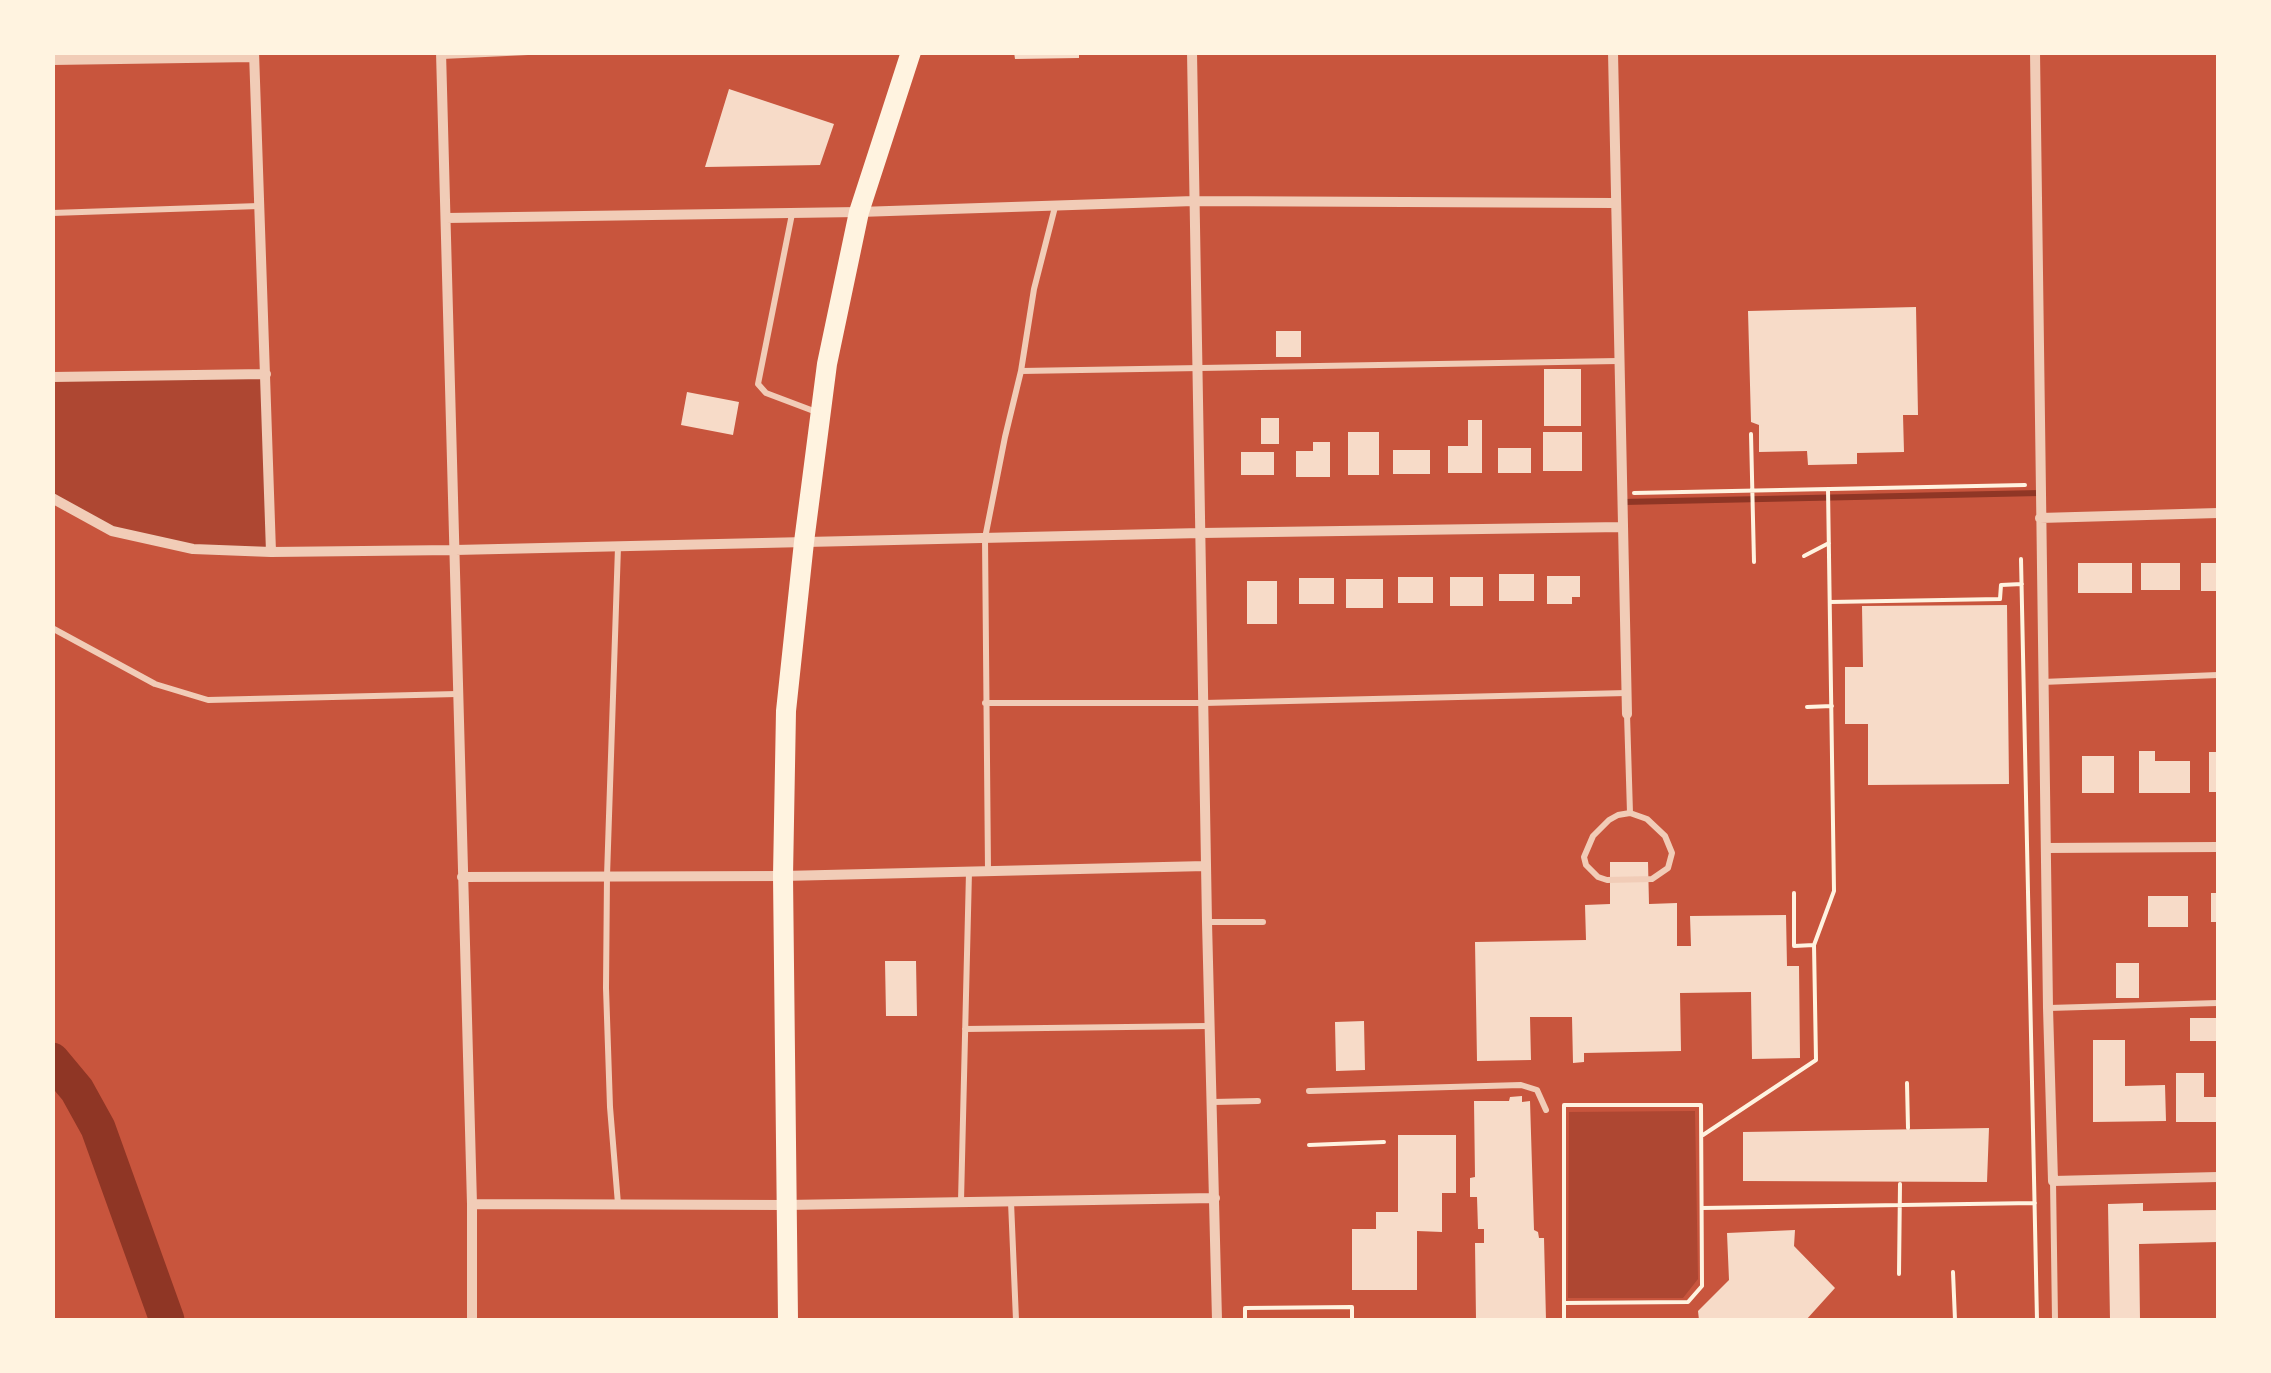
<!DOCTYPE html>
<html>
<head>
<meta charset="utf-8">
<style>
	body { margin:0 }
	#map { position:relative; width:2271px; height:1373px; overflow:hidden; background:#c8553d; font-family:Poppins,sans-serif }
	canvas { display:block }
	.frame { position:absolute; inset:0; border:55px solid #fff3e0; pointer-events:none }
</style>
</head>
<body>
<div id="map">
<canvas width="2271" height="1373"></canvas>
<div class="frame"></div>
</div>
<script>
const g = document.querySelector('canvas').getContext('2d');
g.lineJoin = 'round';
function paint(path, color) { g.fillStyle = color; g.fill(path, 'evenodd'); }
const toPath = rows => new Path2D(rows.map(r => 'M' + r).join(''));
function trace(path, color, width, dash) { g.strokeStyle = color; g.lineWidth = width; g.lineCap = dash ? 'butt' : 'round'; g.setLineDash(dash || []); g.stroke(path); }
paint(toPath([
	[263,377,268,548,195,546,112,527,53,494,52,380],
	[1695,1111,1698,1279,1683,1298,1568,1298,1569,1112]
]), '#ae4732');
trace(toPath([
	[1623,502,2040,493]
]), '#8f3625', 6);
trace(toPath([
	[52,1060,77,1090,98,1128,167,1320]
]), '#8f3625', 35);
paint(toPath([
	[1014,52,1079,52,1079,58,1015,59],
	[729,89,834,124,820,165,705,167],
	[1916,307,1918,415,1903,415,1904,452,1857,453,1857,464,1808,465,1807,451,1759,452,1759,425,1751,422,1748,311],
	[1276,331,1301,331,1301,357,1276,357],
	[1544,369,1581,369,1581,426,1544,426],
	[687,392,739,402,733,435,681,425],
	[1261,418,1279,418,1279,444,1261,444],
	[1468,420,1482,420,1482,473,1448,473,1448,446,1468,446],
	[1348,432,1379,432,1379,475,1348,475],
	[1543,432,1582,432,1582,471,1543,471],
	[1313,442,1330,442,1330,477,1296,477,1296,451,1313,451],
	[1498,448,1531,448,1531,473,1498,473],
	[1393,450,1430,450,1430,474,1393,474],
	[1241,452,1274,452,1274,475,1241,475],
	[2078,563,2132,563,2132,593,2078,593],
	[2141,563,2180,563,2180,590,2141,590],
	[2201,563,2218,563,2218,591,2201,591],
	[1499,574,1534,574,1534,601,1499,601],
	[1547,576,1580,576,1580,597,1572,597,1572,604,1547,604],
	[1398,577,1433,577,1433,603,1398,603],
	[1450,577,1483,577,1483,606,1450,606],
	[1299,578,1334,578,1334,604,1299,604],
	[1346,579,1383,579,1383,608,1346,608],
	[1247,581,1277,581,1277,624,1247,624],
	[2007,605,2009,784,1868,785,1868,724,1845,724,1845,667,1863,667,1862,606],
	[2139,751,2155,751,2155,761,2190,761,2190,793,2139,793],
	[2209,752,2218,752,2218,792,2209,792],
	[2082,756,2114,756,2114,793,2082,793],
	[1610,862,1648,862,1649,904,1677,903,1677,946,1691,946,1690,916,1786,915,1787,966,1799,966,1800,1058,1752,1059,1751,992,1680,993,1681,1051,1584,1053,1584,1062,1573,1063,1572,1017,1530,1017,1531,1060,1477,1061,1475,942,1586,940,1585,905,1610,904],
	[2211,893,2218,893,2218,922,2211,922],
	[2148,896,2188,896,2188,927,2148,927],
	[885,961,916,961,917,1016,886,1016],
	[2116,963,2139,963,2139,998,2116,998],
	[2190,1018,2218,1018,2218,1041,2190,1041],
	[1364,1021,1365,1070,1336,1071,1335,1022],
	[2093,1040,2125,1040,2125,1086,2165,1085,2166,1121,2093,1122],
	[2176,1073,2204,1073,2204,1097,2218,1097,2218,1122,2176,1122],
	[1522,1096,1522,1102,1530,1101,1534,1230,1538,1232,1539,1238,1544,1238,1546,1320,1476,1320,1475,1243,1484,1243,1484,1229,1478,1229,1477,1197,1470,1197,1470,1178,1475,1177,1474,1101,1509,1101,1510,1097],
	[1989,1128,1987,1182,1743,1181,1743,1132],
	[1398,1135,1456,1135,1456,1193,1442,1193,1442,1232,1417,1231,1417,1290,1352,1290,1352,1229,1376,1229,1376,1212,1398,1212],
	[2143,1203,2143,1211,2218,1210,2218,1242,2139,1244,2140,1320,2110,1320,2108,1204],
	[1795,1230,1794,1246,1835,1288,1806,1320,1699,1320,1698,1311,1729,1280,1727,1233]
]), '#f7dbc8');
trace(toPath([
	[1751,434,1754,562],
	[1634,493,2025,485],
	[1804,556,1829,543],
	[2021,559,2037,1320],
	[1830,602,2000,599,2001,585,2022,584],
	[1807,707,1832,706],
	[1794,893,1794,946,1814,945],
	[1907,1083,1908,1128],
	[1564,1105,1701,1105,1702,1286,1688,1302,1564,1303,1564,1105],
	[1703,1135,1816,1060,1814,945,1834,891,1828,489],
	[1309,1145,1384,1142],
	[1702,1208,2035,1203],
	[1953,1272,1955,1320],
	[1899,1274,1900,1184],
	[1245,1320,1245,1308,1352,1307,1352,1320],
	[1564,1320,1564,1303]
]), '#fff3e0', 4);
trace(toPath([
	[442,56,528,52],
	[52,213,259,206],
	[792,214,758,384,766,393,819,413],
	[1021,371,1618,361],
	[618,547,607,876,606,988,610,1107,618,1204],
	[52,628,155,684,208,700,457,694],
	[2042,682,2218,675],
	[985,703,1204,703,1627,693],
	[1627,714,1630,813],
	[1630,813,1647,819,1665,836,1672,853,1668,868,1652,879,1607,880,1598,877,1586,865,1584,857,1593,836,1609,820,1618,815,1630,813],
	[988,871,985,538,1005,437,1021,371,1034,289,1055,207],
	[1207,922,1263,922],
	[2049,1008,2218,1003],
	[965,1029,1208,1026],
	[1309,1091,1521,1085,1537,1090,1546,1110],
	[1213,1102,1258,1101],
	[2053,1181,2055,1320],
	[961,1201,969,872],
	[1011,1202,1016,1320]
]), '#f1ccb7', 6);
trace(toPath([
	[254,52,271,552],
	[441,52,472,1204,472,1320],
	[1192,52,1207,922,1217,1320],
	[1613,52,1627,714],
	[2035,52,2048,1008,2053,1181,2218,1177],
	[52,60,254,57],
	[446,218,859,212,1194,201,1614,203],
	[52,377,266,374],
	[52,498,112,531,193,549,271,552,455,550,1201,533,1623,527],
	[2040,518,2218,513],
	[2046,848,2218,847],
	[462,877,783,876,1206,866],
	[472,1204,786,1205,1215,1198]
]), '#f1ccb7', 10);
trace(toPath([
	[788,1320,783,876,786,711,804,542,827,364,859,212,911,52]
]), '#fff3e0', 20);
</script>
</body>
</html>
